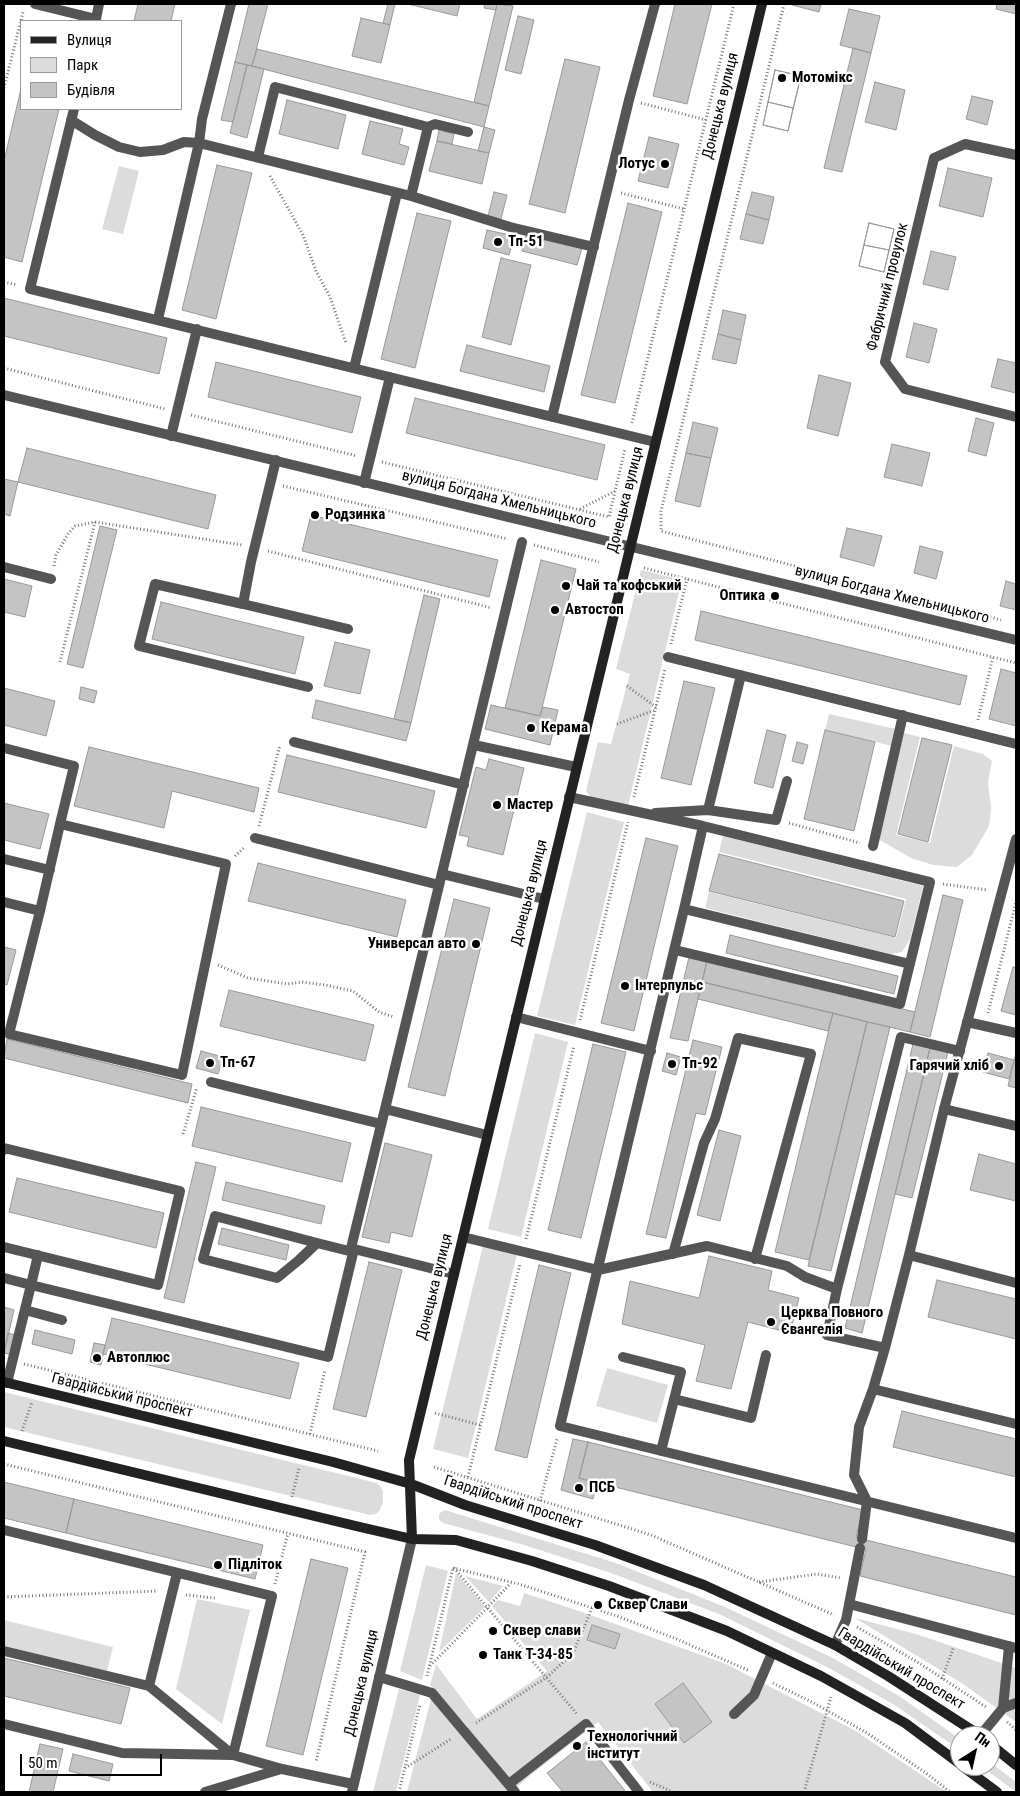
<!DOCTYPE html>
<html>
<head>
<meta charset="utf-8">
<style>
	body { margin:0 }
	#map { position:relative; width:1020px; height:1796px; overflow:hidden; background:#fff; font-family:"Roboto Condensed",sans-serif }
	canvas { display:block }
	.frame { position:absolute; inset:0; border:5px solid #000; pointer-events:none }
	.legend { position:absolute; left:20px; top:20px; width:162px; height:90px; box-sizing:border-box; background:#fff; border:1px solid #999; margin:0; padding:6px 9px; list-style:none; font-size:15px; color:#000 }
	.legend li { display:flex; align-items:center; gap:10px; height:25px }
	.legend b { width:25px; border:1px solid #999 }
	.north { position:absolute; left:950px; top:1726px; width:50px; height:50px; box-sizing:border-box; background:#fff; border:1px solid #999; border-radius:50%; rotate:35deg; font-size:14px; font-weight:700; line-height:20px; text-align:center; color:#000 }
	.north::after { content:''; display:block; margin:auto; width:18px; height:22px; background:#000; clip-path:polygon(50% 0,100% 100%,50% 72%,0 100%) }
	.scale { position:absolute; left:20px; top:1754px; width:142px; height:22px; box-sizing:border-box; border:2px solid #000; border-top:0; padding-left:6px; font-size:15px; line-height:18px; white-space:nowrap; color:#000; -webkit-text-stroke:4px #fff; paint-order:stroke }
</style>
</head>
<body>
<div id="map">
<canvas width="1020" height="1796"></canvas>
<div class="frame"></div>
<ul class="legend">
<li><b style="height:6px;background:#222"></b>Вулиця</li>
<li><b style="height:14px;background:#dcdcdc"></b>Парк</li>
<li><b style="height:14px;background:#c4c4c4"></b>Будівля</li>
</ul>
<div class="north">Пн</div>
<div class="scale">50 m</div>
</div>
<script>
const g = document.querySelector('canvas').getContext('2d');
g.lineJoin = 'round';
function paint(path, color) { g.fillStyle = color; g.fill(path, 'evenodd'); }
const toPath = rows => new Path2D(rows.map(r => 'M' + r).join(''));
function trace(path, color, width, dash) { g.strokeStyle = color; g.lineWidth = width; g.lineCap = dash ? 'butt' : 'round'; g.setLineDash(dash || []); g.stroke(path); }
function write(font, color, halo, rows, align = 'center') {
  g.font = font + ' "Roboto Condensed",sans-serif'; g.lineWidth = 5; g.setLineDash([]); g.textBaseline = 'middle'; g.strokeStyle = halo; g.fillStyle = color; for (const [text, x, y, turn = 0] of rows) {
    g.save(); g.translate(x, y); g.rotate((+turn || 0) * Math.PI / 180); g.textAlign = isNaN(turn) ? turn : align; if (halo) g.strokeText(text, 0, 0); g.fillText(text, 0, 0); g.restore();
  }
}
paint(toPath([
	[119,166,139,171,123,234,102,229],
	[641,570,682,580,628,806,592,799,586,791,598,742,611,744,630,674,616,669],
	[829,714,896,729,892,746,825,730],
	[904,733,920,737,896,835,930,843,954,746,983,754,992,761,988,782,991,808,989,826,972,855,957,867,933,865,911,858,880,840,880,830],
	[587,812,624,822,575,1025,537,1016],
	[723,836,923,886,910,939,902,952,890,954,705,908,709,892,896,938,906,899,719,852],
	[535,1033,568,1042,521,1237,488,1229],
	[483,1246,517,1254,468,1458,433,1449],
	[607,1368,668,1385,657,1423,596,1406],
	[4,1392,377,1483,381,1487,383,1492,383,1502,380,1510,376,1514,370,1515,4,1427],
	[445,1510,616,1563,725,1607,833,1658,899,1696,960,1739,960,1750,893,1704,827,1667,719,1614,611,1573,524,1545,443,1523,439,1520,439,1515,441,1512],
	[426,1565,448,1571,422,1680,400,1671],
	[456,1573,485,1607,439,1652],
	[465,1576,503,1586,489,1602],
	[524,1593,582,1612,726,1664,854,1730,947,1792,653,1792,598,1722,532,1774,511,1792,407,1792,431,1699,460,1731,467,1726,430,1685,436,1664,477,1719,547,1671,492,1606,498,1600,520,1606],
	[197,1599,250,1610,222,1724,176,1689],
	[855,1618,916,1634,1016,1668,1016,1722,963,1684],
	[4,1620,113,1647,107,1671,4,1646],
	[399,1689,420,1695,396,1792,373,1792],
	[990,1762,1016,1782,1016,1792,981,1766,990,1766]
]), '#dcdcdc');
const building = toPath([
	[138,4,175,4,171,21,134,21,138,4],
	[249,4,268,4,252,66,235,62,249,4],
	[388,4,395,4,390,25,383,23,388,4],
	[408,4,460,4,457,16,408,4],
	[485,4,497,4,496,10,484,8,485,4],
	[497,4,513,6,489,106,474,102,497,4],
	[675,4,712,4,687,104,653,96,675,4],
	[792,4,821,4,819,12,792,5,792,4],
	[997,4,1016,4,1016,14,996,9,997,4],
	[849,9,880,16,871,53,840,45,849,9],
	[518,16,534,20,521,74,505,70,518,16],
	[361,18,390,25,381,63,352,56,361,18],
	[853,48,871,53,842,172,824,168,853,48],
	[257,49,489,106,484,127,252,66,257,49],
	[565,59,600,67,565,213,529,204,565,59],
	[235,62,247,65,233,122,221,120,235,62],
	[247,65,264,69,247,138,230,133,247,65],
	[775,70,801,76,793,108,768,102,775,70],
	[775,70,801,76,788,131,763,125,775,70],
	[875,82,905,90,896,130,865,122,875,82],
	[21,89,21,109,59,109,22,262,4,257,4,161,21,89],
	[972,96,993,101,987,125,966,119,972,96],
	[287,100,346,115,338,149,279,134,287,100],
	[768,102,793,108,788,131,763,125,768,102],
	[370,121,403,129,399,144,409,147,404,165,362,154,370,121],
	[484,127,495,130,489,153,478,151,484,127],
	[439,130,454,134,452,144,437,141,439,130],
	[649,137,679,144,668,188,638,181,649,137],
	[437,141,489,153,482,184,429,171,437,141],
	[217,165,252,173,216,319,182,310,217,165],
	[948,168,992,178,983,217,939,206,948,168],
	[494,192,507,195,501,219,488,216,494,192],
	[752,192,774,197,769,220,746,214,752,192],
	[628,203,662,212,615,403,581,395,628,203],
	[417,213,451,221,415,368,381,359,417,213],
	[746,214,769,220,763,244,740,239,746,214],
	[869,223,894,229,889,250,864,245,869,223],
	[869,223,894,229,884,272,859,266,869,223],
	[487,230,514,236,509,255,483,248,487,230],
	[526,235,582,248,577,265,522,251,526,235],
	[864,245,889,250,884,272,859,266,864,245],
	[931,251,956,257,948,290,923,284,931,251],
	[501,258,531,265,511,345,482,337,501,258],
	[4,298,167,338,159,374,4,336,4,298],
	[723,310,746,315,741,340,718,334,723,310],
	[914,323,937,329,929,363,906,357,914,323],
	[718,334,741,340,736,364,712,359,718,334],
	[467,345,550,366,544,392,460,371,467,345],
	[998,359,1016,363,1016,393,991,387,998,359],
	[216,362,361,397,352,433,208,397,216,362],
	[819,375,851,383,838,436,807,428,819,375],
	[415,398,605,445,597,480,406,433,415,398],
	[976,418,994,423,986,456,968,451,976,418],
	[693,422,718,428,711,458,686,453,693,422],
	[892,444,930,453,922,486,884,477,892,444],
	[27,448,216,495,208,529,18,482,27,448],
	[686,453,711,458,700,507,675,501,686,453],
	[4,479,18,482,10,516,4,514,4,479],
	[311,515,498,560,489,597,302,551,311,515],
	[100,526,117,530,83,668,67,664,100,526],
	[847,528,882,536,874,566,840,557,847,528],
	[920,546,943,552,936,579,914,573,920,546],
	[541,560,576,569,540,716,505,708,541,560],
	[4,579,32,586,25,617,4,612,4,579],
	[1006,581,1016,584,1016,610,1000,606,1006,581],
	[424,595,440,599,411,723,394,719,424,595],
	[161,602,304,637,295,674,152,639,161,602],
	[701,611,967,676,960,705,695,640,701,611],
	[335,642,370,650,360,694,324,686,335,642],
	[1001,669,1016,673,1016,726,989,719,1001,669],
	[684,681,715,688,691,785,661,778,684,681],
	[81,687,97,691,94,703,79,699,81,687],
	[4,688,55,701,46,736,4,725,4,688],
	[316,700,411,723,406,741,312,718,316,700],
	[491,705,540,716,543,707,558,710,550,745,485,729,491,705],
	[767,730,786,735,773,788,754,783,767,730],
	[825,730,875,742,854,831,804,819,825,730],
	[922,738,952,745,928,842,898,834,922,738],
	[797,742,808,745,803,764,792,761,797,742],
	[89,747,259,788,254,812,172,791,164,828,74,806,89,747],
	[287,755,435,791,426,828,278,792,287,755],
	[489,759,524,768,503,855,467,846,469,837,459,835,476,767,486,770,489,759],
	[4,803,49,814,40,849,4,840,4,803],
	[646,838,678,846,634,1031,601,1023,646,838],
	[719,854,904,901,895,937,709,891,719,854],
	[258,863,406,900,397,937,248,901,258,863],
	[943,895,963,900,930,1037,910,1032,943,895],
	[454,899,490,908,445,1096,408,1087,454,899],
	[730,935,898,976,894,994,726,953,730,935],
	[4,947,16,950,7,985,4,984,4,947],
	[689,957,707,961,688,1041,670,1038,689,957],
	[707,961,915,1012,910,1032,702,982,707,961],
	[1013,967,1016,968,1016,1015,1001,1011,1013,967],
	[702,982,833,1013,828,1031,698,999,702,982],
	[229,990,374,1025,365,1061,220,1026,229,990],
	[833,1013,867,1022,809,1260,775,1252,833,1013],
	[867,1022,890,1027,831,1271,808,1266,867,1022],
	[7,1039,192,1084,188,1103,4,1058,7,1039],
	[693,1040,722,1047,705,1115,696,1113,666,1238,646,1234,693,1040],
	[593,1044,626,1052,581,1238,548,1230,593,1044],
	[913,1044,930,1048,862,1333,845,1328,913,1044],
	[930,1048,948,1052,912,1198,895,1194,930,1048],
	[201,1051,223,1057,218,1074,196,1068,201,1051],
	[667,1053,681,1057,676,1075,662,1071,667,1053],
	[988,1053,1014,1060,1009,1079,983,1072,988,1053],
	[1015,1057,1016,1057,1016,1088,1008,1086,1015,1057],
	[201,1107,351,1143,342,1182,192,1146,201,1107],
	[719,1130,741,1136,720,1221,697,1215,719,1130],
	[385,1143,432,1155,412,1237,391,1232,389,1243,362,1237,385,1143],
	[979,1154,1016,1164,1016,1201,970,1190,979,1154],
	[196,1162,216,1167,184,1303,164,1298,196,1162],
	[17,1178,164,1213,156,1248,9,1212,17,1178],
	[226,1182,325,1206,321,1224,222,1200,226,1182],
	[222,1228,289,1245,286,1260,218,1244,222,1228],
	[709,1256,772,1271,768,1290,799,1298,790,1333,748,1322,731,1389,696,1381,705,1345,622,1324,630,1281,699,1298,709,1256],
	[369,1262,402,1270,366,1417,333,1409,369,1262],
	[539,1265,571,1273,527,1458,495,1450,539,1265],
	[937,1280,1016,1299,1016,1339,928,1317,937,1280],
	[4,1307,14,1310,6,1345,4,1344,4,1307],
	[112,1318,299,1363,290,1399,103,1354,112,1318],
	[35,1330,75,1340,72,1354,32,1344,35,1330],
	[8,1333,19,1336,14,1355,4,1353,8,1333],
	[94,1343,105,1345,101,1365,90,1362,94,1343],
	[902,1411,1016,1439,1016,1477,893,1447,902,1411],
	[573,1439,588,1442,579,1478,597,1483,593,1499,561,1490,573,1439],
	[588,1442,863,1510,856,1537,862,1539,860,1548,579,1478,588,1442],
	[4,1482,74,1499,66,1533,4,1518,4,1482],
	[74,1499,263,1545,255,1579,66,1533,74,1499],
	[862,1539,1016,1577,1016,1615,860,1576,866,1549,860,1548,862,1539],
	[311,1559,348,1568,303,1755,266,1746,311,1559],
	[592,1625,620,1634,615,1649,587,1640,592,1625],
	[4,1658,130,1688,121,1724,4,1696,4,1658],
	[683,1683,712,1722,684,1743,655,1704,683,1683],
	[586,1742,626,1792,563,1792,547,1773,586,1742],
	[40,1744,63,1749,53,1792,29,1792,40,1744],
	[73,1754,113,1764,109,1781,69,1771,73,1754]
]);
paint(building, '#c4c4c4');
trace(building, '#999', 1);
trace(toPath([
	[784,4,661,511,661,531,1001,620],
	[4,88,23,12],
	[641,103,706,120],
	[270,176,303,235,316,271,330,297,346,343],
	[621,193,684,209],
	[4,282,17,285],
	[4,368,165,409],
	[191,415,357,456],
	[632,423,734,4],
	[382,462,609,517,625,449],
	[283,486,508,539],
	[580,509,615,491],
	[534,545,599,562],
	[268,551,492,608],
	[54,566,56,555,68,534,75,526,95,522,242,545],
	[644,568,1016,663],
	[671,644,687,579],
	[60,662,95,522],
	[627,686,656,707],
	[978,720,993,657],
	[617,724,655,710],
	[634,797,665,669],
	[789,823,860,843],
	[259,826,280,745],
	[235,856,245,847],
	[943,884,988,890],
	[218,965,248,978,287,984,302,982,325,985,353,991,379,1012,394,1017],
	[988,1013,1016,902],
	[580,1020,628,822],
	[183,1134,197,1087],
	[526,1239,574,1046],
	[24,1364,378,1451],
	[435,1413,480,1425],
	[22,1431,32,1402],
	[310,1434,325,1370],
	[4,1464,365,1552,316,1762],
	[434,1467,651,1535,834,1615],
	[468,1477,520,1264],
	[292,1497,299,1468],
	[540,1501,557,1439],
	[453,1568,519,1584,617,1616,674,1638,750,1671],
	[454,1568,577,1714],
	[759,1582,817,1574,841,1578],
	[275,1584,288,1533],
	[186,1595,215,1598],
	[4,1597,158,1591],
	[857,1627,919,1663,986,1707],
	[430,1666,511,1583],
	[427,1676,453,1568],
	[942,1679,954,1646],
	[773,1683,812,1702,867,1733,926,1773,950,1792],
	[1007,1722,1016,1730],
	[476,1723,547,1677,573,1653,592,1608],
	[405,1768,451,1739],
	[650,1782,673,1792],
	[399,1792,420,1704],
	[804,1792,831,1697]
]), '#777', 3, [1, 2.5]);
trace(toPath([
	[35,4,96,19,95,21],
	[96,19,99,4],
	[74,109,30,289,655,442],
	[71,120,95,135,119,147,140,152,163,150,184,142,199,143,202,119,231,4],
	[428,127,435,124,468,132],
	[258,157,275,87,428,127,411,196],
	[158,319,199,143,411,196,510,227,594,247],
	[354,368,397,193],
	[552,417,629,100,655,4],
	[171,436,197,329],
	[276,460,251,562,243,604,348,629],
	[364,483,390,377],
	[4,567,51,579],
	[243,604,155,584,139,646,308,687],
	[668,657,1016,744],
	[294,742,464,785],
	[474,745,576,767],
	[4,748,74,766,60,824,40,911,9,1034,182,1075,226,864,60,824],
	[569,797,703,826,930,882,900,1004,675,950],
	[708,810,741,675],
	[655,813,708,810,776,820,787,781],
	[703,826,684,909,910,964],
	[255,838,439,885],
	[873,846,903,715],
	[4,859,50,870],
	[442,874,544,899],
	[4,902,40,911],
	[684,909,560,1426,1016,1538],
	[516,1017,651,1051],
	[967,1022,1016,1033],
	[211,1082,381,1124],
	[487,1135,385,1109,522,542],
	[4,1150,4,1148,180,1191,158,1285,4,1247],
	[463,1237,598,1270,707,1246,787,1266,805,1277,837,1289],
	[317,1243,299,1260,277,1278,203,1259,215,1216,317,1243,353,1252],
	[354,1249,454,1274],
	[673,1254,704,1143,715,1119,738,1038,811,1054,755,1259],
	[38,1255,31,1285,328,1357,354,1249,351,1248,385,1109],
	[909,1255,1016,1283],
	[4,1278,31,1285,7,1383],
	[25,1310,62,1320],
	[885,1348,827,1335,837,1289,901,1037,960,1051],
	[623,1357,681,1372,661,1451],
	[873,1389,1016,1424],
	[674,1399,751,1418,766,1355],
	[4,1530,272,1596,233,1755],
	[862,1539,867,1501,854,1475,859,1427,873,1389,885,1348,909,1255,944,1109,1016,1126],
	[849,1604,1016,1648],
	[835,1645,846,1620,860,1548],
	[4,1651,149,1686,233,1755],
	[379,1677,432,1693,515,1792],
	[149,1686,177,1573],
	[1003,1708,1016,1703],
	[734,1714,754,1695,772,1653],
	[4,1724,122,1753,233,1755,282,1769,353,1784],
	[980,1736,1003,1708,1009,1646],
	[509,1784,586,1724,639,1792],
	[205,1792,281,1769]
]), '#555', 10);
trace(toPath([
	[1016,155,965,144,934,158,885,362,905,389,1016,417],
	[944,1109,1016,839]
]), '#555', 10);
trace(toPath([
	[4,395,1016,640],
	[352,1792,412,1539]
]), '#555', 10);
trace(toPath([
	[4,1382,333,1462,411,1484,465,1505,595,1545,704,1585,835,1645,888,1676,981,1736],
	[4,1441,360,1527,412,1539,456,1540,532,1561,609,1586,727,1631,821,1676,905,1723,960,1764],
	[412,1539,409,1460,762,4],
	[990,1744,1016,1765],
	[962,1766,997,1792]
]), '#222', 10);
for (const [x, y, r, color] of [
	[782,78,5,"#000"],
	[665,164,5,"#000"],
	[498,242,5,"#000"],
	[315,515,5,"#000"],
	[566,586,5,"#000"],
	[775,596,5,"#000"],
	[555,610,5,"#000"],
	[531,728,5,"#000"],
	[497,805,5,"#000"],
	[476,944,5,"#000"],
	[625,986,5,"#000"],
	[210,1063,5,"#000"],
	[672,1064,5,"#000"],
	[999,1066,5,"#000"],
	[771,1322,5,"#000"],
	[97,1358,5,"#000"],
	[579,1488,5,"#000"],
	[218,1565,5,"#000"],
	[598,1605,5,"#000"],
	[493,1631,5,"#000"],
	[483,1655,5,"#000"],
	[577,1746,5,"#000"]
]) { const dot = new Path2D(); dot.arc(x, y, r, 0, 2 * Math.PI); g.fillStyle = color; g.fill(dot); trace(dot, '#fff', 2); }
write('bold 15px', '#000', '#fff', [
	["Мотомікс",792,78],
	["Лотус",655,164,"right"],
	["Тп-51",508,242],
	["Родзинка",325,515],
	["Чай та кофський",576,586],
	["Оптика",765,596,"right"],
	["Автостоп",565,610],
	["Керама",541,728],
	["Мастер",507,805],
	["Универсал авто",466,944,"right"],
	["Інтерпульс",635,986],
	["Тп-67",220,1063],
	["Тп-92",682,1064],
	["Гарячий хліб",989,1066,"right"],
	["Церква Повного",781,1313],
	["Євангелія",781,1330],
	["Автоплюс",107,1358],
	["ПСБ",589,1488],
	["Підліток",228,1565],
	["Сквер Слави",608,1605],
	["Сквер слави",503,1631],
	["Танк Т-34-85",493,1655],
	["Технологічний",587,1737],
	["інститут",587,1754]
], 'left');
write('15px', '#000', '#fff', [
	["Донецька вулиця",721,106,-76],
	["Фабричний провулок",888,287,-76],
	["вулиця Богдана Хмельницького",499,500,14],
	["Донецька вулиця",626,500,-76],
	["вулиця Богдана Хмельницького",892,595,14],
	["Донецька вулиця",530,893,-76],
	["Донецька вулиця",435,1287,-76],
	["Гвардійський проспект",122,1396,14],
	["Гвардійський проспект",513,1503,18],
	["Гвардійський проспект",901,1669,31],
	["Донецька вулиця",362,1683,-77]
]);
</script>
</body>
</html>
